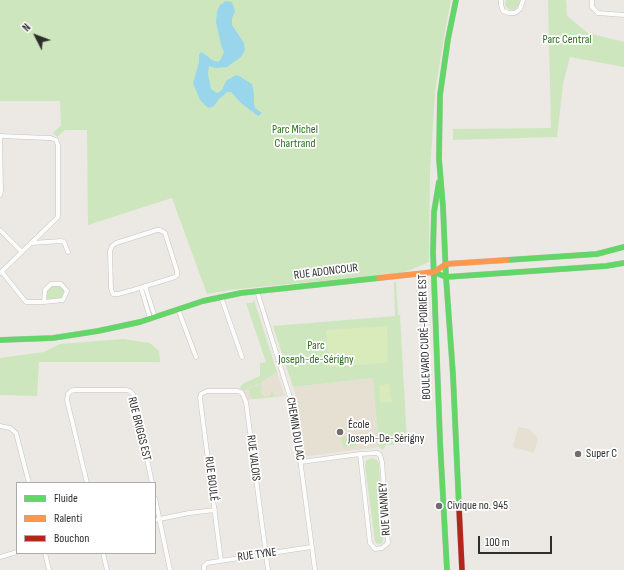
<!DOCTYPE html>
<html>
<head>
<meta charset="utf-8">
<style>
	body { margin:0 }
	#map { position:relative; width:624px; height:570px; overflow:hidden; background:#ece8e4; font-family:"Sofia Sans Condensed",sans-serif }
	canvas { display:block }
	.legend { position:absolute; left:16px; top:482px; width:140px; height:72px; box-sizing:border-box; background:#fff; border:1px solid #ababab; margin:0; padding:5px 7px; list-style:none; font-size:12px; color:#2e2e2e }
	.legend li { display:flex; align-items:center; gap:8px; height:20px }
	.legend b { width:20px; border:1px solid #ababab }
	.north { position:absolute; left:16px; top:16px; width:40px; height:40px; -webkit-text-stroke:3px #fff; paint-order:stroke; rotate:312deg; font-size:11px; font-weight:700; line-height:16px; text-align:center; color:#2e2e2e }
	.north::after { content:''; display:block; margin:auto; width:14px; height:18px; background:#2e2e2e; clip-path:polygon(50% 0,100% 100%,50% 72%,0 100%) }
	.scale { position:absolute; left:478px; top:536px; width:74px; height:18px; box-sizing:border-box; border:2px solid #2e2e2e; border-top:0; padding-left:5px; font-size:12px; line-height:14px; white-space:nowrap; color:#2e2e2e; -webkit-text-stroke:3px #fff; paint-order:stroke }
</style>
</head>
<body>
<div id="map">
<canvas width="624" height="570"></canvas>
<ul class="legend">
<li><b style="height:5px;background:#63d668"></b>Fluide</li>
<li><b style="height:5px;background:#ff974d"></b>Ralenti</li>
<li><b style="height:5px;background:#b3261e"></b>Bouchon</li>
</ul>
<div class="north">N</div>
<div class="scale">100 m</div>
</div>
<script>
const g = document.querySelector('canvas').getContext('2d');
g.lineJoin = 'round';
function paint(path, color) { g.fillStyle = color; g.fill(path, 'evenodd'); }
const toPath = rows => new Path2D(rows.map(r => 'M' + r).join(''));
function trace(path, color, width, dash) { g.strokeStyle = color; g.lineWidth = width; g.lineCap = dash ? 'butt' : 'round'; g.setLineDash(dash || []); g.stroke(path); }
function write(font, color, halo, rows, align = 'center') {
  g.font = font + ' "Sofia Sans Condensed",sans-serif'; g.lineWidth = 3.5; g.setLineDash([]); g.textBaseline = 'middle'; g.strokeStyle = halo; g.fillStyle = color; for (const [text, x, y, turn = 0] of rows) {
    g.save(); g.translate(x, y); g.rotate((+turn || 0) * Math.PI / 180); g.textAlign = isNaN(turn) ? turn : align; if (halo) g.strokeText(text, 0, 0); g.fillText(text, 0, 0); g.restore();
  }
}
paint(toPath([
	[277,372,285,396,248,400,244,391],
	[374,378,379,447,308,456,305,455,297,399,293,387],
	[518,427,529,429,538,438,534,453,513,447]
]), '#e6e0d3');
paint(toPath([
	[0,0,451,0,445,31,435,92,430,174,429,262,403,273,229,290,207,294,172,198,88,225,87,130,65,130,57,137,53,133,61,125,60,101,0,101],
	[506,0,520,0,519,6,514,10,509,9,505,6],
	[548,0,566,0,567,16,588,33,624,42,624,67,570,57,563,84,557,137,453,140,453,129,551,128],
	[394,282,396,282,398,315,400,315,407,443,386,445,383,450,379,447,373,378,293,387,273,326,395,316],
	[51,284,61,284,67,291,63,300,44,302,45,290],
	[254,300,277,372,261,382,262,391,260,391,261,394,263,394,264,397,271,395,271,392,273,392,274,397,252,399,249,389,255,386,256,387,258,386,257,384,244,391,240,388,240,387,244,383,260,376,260,363,266,362,246,303,252,303],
	[123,339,150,343,159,351,160,362,39,362,37,396,0,395,0,358,44,352,60,344],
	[355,436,356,446,343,447,341,437],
	[371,458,377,460,379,464,383,540,382,543,379,544,376,543,375,541,365,466,366,461]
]), '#cee6be');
paint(toPath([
	[387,326,388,363,329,367,326,330],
	[389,384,392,402,380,403,379,385]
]), '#d9eabb');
paint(toPath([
	[226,1,232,2,235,11,232,18,232,25,244,43,245,50,241,57,227,67,216,68,209,66,208,74,211,89,215,92,218,93,222,90,225,83,227,80,236,75,239,76,252,84,254,94,254,104,255,108,262,113,258,116,241,103,231,92,227,92,225,94,219,99,214,106,209,108,206,106,200,100,193,83,199,62,199,55,201,52,206,55,212,60,218,62,221,59,224,52,221,45,216,22,217,11,220,5]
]), '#99d6ec');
const street = toPath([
	[501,0,501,5,503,11,509,13,515,13,520,9,523,0],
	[592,0,592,7,598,13,624,15],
	[0,136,48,138,51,138,56,140,58,145,58,217,0,273],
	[0,195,1,191,0,136],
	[0,230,22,252],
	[157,230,160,230,165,233,177,271,177,275,175,277,133,290,118,294,113,294,111,289,110,251,112,246,116,243,157,230],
	[32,243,61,241,64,242,68,252],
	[2,272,26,302,44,302,63,300,67,291,61,284,51,284,45,290,44,302],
	[145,286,155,317],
	[141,288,150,318],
	[257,291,293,407,315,570],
	[221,297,242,357],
	[178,309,196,357],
	[0,426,10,428,16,433,29,483],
	[301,462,360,454,377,453,380,455,382,462,388,543,382,548,375,549,370,543,360,454],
	[87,483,67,400,68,394,71,391,74,390,126,390,130,391,133,394,134,396,152,483],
	[155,498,170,570],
	[155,520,189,513,215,510],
	[45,553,49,570],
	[103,553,107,570],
	[0,557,17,552],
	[221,561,200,398,201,394,207,391,237,391,241,392,243,395,246,402,268,570],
	[204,570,204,566,207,563,311,547]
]);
const fast = toPath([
	[456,0,448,39,440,95,439,159,443,207,446,277,453,375,459,508],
	[439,182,434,212,433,252,440,441,447,570],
	[507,260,597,254,624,247],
	[434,272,446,277,606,266,624,263],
	[0,340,53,338,98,331,140,322,203,301,241,293,379,278]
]);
const slow = toPath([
	[379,278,434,272,446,264,507,260]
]);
const jam = toPath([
	[459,508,462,570]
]);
trace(street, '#c5c4c5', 5);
trace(fast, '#c5c4c5', 6);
trace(slow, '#c5c4c5', 6);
trace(jam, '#c5c4c5', 6);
trace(street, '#fcfcfb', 4);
trace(fast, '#63d668', 5.5);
trace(slow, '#ff974d', 5.5);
trace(jam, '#b3261e', 5.5);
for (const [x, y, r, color] of [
	[340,432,4,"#706f6e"],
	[578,454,4,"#706f6e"],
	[439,506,4,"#706f6e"]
]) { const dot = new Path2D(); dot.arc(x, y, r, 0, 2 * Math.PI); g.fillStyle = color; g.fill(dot); trace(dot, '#fff', 1.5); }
write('12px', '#2c6e1b', '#fff', [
	["Parc Central",567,40],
	["Parc Michel",295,130],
	["Chartrand",295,144],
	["Parc",316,346],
	["Joseph-de-Sérigny",316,360]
]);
write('12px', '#2e2e2e', '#fff', [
	["RUE ADONCOUR",326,272,-7],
	["BOULEVARD CURÉ-POIRIER EST",425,337,-92],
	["RUE BRIGGS EST",139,429,76],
	["CHEMIN DU LAC",295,429,81],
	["RUE VALOIS",253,458,83],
	["RUE BOULÉ",211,479,83],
	["RUE VIANNEY",385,509,-94],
	["RUE TYNE",257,555,-8]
]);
write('12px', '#2e2e2e', '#fff', [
	["École",348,425],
	["Joseph-De-Sérigny",348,439],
	["Super C",586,454],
	["Civique no. 945",447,506]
], 'left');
</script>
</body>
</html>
